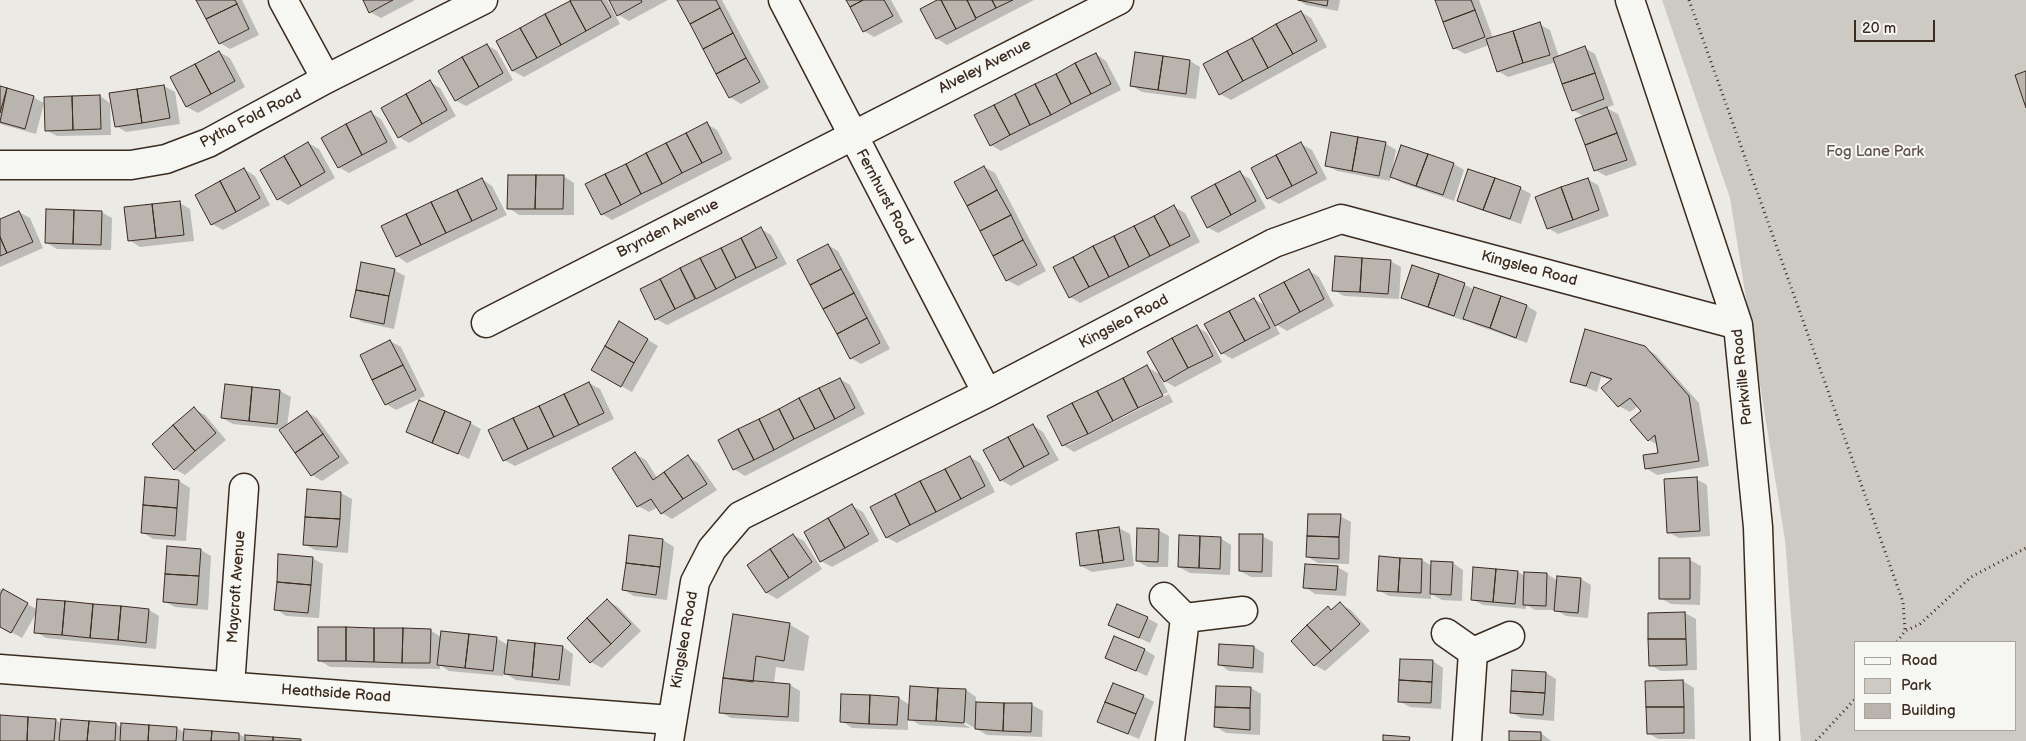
<!DOCTYPE html>
<html>
<head>
<meta charset="utf-8">
<style>
	body { margin:0 }
	#map { position:relative; width:2026px; height:741px; overflow:hidden; background:#ebeae5; font-family:"Balsamiq Sans",sans-serif }
	canvas { display:block }
	.legend { position:absolute; left:1854px; top:641px; width:162px; height:90px; box-sizing:border-box; background:#f6f6f2; border:1px solid #aba49d; margin:0; padding:6px 9px; list-style:none; font-size:15px; color:#3b2a1e }
	.legend li { display:flex; align-items:center; gap:10px; height:25px }
	.legend b { width:25px; border:1px solid #aba49d }
	.scale { position:absolute; left:1854px; top:20px; width:81px; height:22px; box-sizing:border-box; border:2px solid #3b2a1e; border-top:0; padding-left:6px; font-size:15px; line-height:18px; white-space:nowrap; color:#3b2a1e; -webkit-text-stroke:4px #f6f6f2; paint-order:stroke }
</style>
</head>
<body>
<div id="map">
<canvas width="2026" height="741"></canvas>
<ul class="legend">
<li><b style="height:6px;background:#f6f6f2"></b>Road</li>
<li><b style="height:14px;background:#cdcac4"></b>Park</li>
<li><b style="height:14px;background:#bab4ae"></b>Building</li>
</ul>
<div class="scale">20 m</div>
</div>
<script>
const g = document.querySelector('canvas').getContext('2d');
g.lineJoin = 'round';
function paint(path, color) { g.fillStyle = color; g.fill(path, 'evenodd'); }
const toPath = rows => new Path2D(rows.map(r => 'M' + r).join(''));
function trace(path, color, width, dash) { g.strokeStyle = color; g.lineWidth = width; g.lineCap = dash ? 'butt' : 'round'; g.setLineDash(dash || []); g.stroke(path); }
function write(font, color, halo, rows, align = 'center') {
  g.font = font + ' "Balsamiq Sans",sans-serif'; g.lineWidth = 4; g.setLineDash([]); g.textBaseline = 'middle'; g.strokeStyle = halo; g.fillStyle = color; for (const [text, x, y, turn = 0] of rows) {
    g.save(); g.translate(x, y); g.rotate((+turn || 0) * Math.PI / 180); g.textAlign = isNaN(turn) ? turn : align; if (halo) g.strokeText(text, 0, 0); g.fillText(text, 0, 0); g.restore();
  }
}
paint(toPath([
	[1662,0,2026,0,2026,741,1801,741,1785,540,1730,198],
	[1855,642,2015,642,2015,730,1855,730]
]), '#cdcac4');
paint(toPath([
	[198,0,242,0,259,35,230,49,220,43],
	[364,0,415,0,381,18,370,12],
	[574,0,607,0,620,24,524,77,513,71,498,42],
	[610,0,668,0,629,21,615,13,617,12],
	[678,0,722,0,769,88,741,104,730,97],
	[847,0,891,0,903,22,874,37,864,31],
	[940,0,1034,0,947,45,936,38],
	[1298,0,1340,0,1338,11,1306,5],
	[1436,0,1479,0,1493,38,1539,24,1550,30,1559,57,1585,48,1595,54,1614,105,1606,108,1618,114,1637,165,1606,176,1595,170,1585,117,1573,110,1556,62,1508,77,1498,71,1489,45,1465,54,1454,48],
	[1301,12,1311,18,1327,47,1231,100,1220,94],
	[487,45,497,51,513,80,466,106,455,100],
	[219,52,230,58,245,87,198,113,187,107],
	[1096,54,1106,61,1121,90,1001,151,991,145],
	[1190,61,1200,67,1196,99,1142,92,1132,86],
	[430,82,440,88,456,116,409,143,399,137],
	[164,86,175,92,180,124,126,132,116,126,111,94],
	[0,88,33,97,44,103,36,134,0,124],
	[100,96,110,103,111,135,57,136,46,130],
	[371,113,381,119,397,148,349,173,338,167],
	[707,124,717,130,732,159,612,220,602,214],
	[308,143,319,149,335,178,288,205,278,199],
	[1385,143,1396,150,1392,171,1402,146,1454,164,1464,170,1454,201,1402,183,1391,176,1390,181,1337,171,1326,165],
	[1301,144,1312,150,1327,179,1279,204,1268,198],
	[984,167,995,173,1046,271,1018,286,1007,280],
	[244,169,255,176,270,205,223,230,212,224],
	[1240,173,1250,179,1266,208,1218,233,1207,227],
	[563,176,574,183,574,215,519,215,509,208],
	[482,179,492,186,507,215,407,263,397,256],
	[1587,179,1598,185,1609,216,1558,234,1548,228],
	[1520,188,1531,194,1521,224,1469,206,1458,200],
	[180,203,190,209,194,241,140,247,129,240],
	[1174,207,1185,213,1200,242,1080,303,1070,297],
	[19,212,30,218,43,248,0,267,0,220],
	[101,212,112,218,111,250,57,249,47,243],
	[761,229,771,235,787,264,667,325,656,319,641,290],
	[828,245,838,251,890,349,861,364,851,358],
	[1390,261,1401,267,1399,299,1344,296,1334,290],
	[1413,267,1465,285,1475,290,1475,288,1527,306,1537,312,1527,343,1476,325,1465,319,1465,321,1413,303,1403,297],
	[394,270,405,276,394,329,362,322,352,316],
	[1309,271,1319,277,1334,306,1287,331,1274,323,1280,334,1232,359,1222,353,1254,299,1266,306],
	[620,323,658,346,632,392,592,369],
	[1197,327,1207,333,1222,362,1175,387,1161,379,1168,392,1068,442,1068,445,1169,394,1173,402,1074,452,1063,445,1049,416,1147,367,1161,375],
	[1586,331,1644,348,1655,354,1699,403,1709,466,1657,475,1646,468,1659,454,1658,445,1649,440,1643,411,1638,406,1630,412,1619,406,1603,388,1612,380,1601,377,1597,392,1571,381],
	[390,341,401,347,425,396,396,410,386,404],
	[840,379,850,385,865,414,745,476,734,469,720,440],
	[589,383,600,389,614,419,515,466,504,460],
	[226,385,280,391,291,397,287,426,307,412,317,418,349,463,322,481,312,475,283,429,233,424,222,418],
	[194,409,205,415,226,440,185,475,175,469],
	[470,423,481,429,469,459,408,432],
	[1033,425,1043,432,1059,460,1011,486,1001,480],
	[635,454,646,460,657,478,688,457,698,463,717,490,672,519,662,513,658,507,649,512,638,506],
	[970,457,980,463,995,492,897,543,886,537],
	[146,479,179,481,190,488,186,541,153,539,142,532],
	[1696,479,1707,485,1710,536,1679,538,1668,532],
	[309,490,341,493,352,499,348,553,315,550,304,544],
	[852,506,863,512,879,541,832,567,821,561],
	[1340,516,1351,522,1349,564,1318,563,1308,557],
	[1119,528,1130,534,1134,566,1092,572,1081,566],
	[1158,530,1169,536,1168,567,1148,567,1137,561],
	[793,535,804,541,822,569,777,599,767,593,749,565],
	[631,536,663,540,674,547,667,600,634,596,624,590],
	[1262,536,1273,542,1272,577,1251,577,1240,571],
	[1220,538,1231,545,1230,575,1190,573,1179,567],
	[201,550,211,556,208,610,175,607,164,601],
	[312,558,323,564,319,618,286,616,276,609],
	[1380,558,1422,560,1432,566,1453,563,1463,570,1462,601,1442,600,1431,594,1431,599,1389,596,1378,590],
	[1690,560,1701,566,1700,605,1671,604,1660,598],
	[1337,567,1348,573,1346,596,1315,594,1305,587],
	[1518,572,1525,576,1547,574,1558,581,1581,579,1591,585,1588,618,1566,616,1556,610,1535,610,1526,605,1526,609,1483,605,1472,599],
	[0,589,38,610,22,638,0,626],
	[608,601,618,607,641,631,602,668,591,662],
	[1340,604,1351,610,1370,631,1325,671,1315,665,1328,608,1333,611],
	[149,610,159,616,156,649,46,638,36,632],
	[1685,613,1696,619,1697,670,1661,671,1650,665,1649,614],
	[1147,618,1158,624,1150,643,1110,625],
	[789,624,809,636,804,671,776,667,774,683,790,685,800,691,799,722,731,718,720,712,724,678],
	[430,630,441,637,496,638,508,645,563,647,573,654,570,686,516,680,504,673,503,676,449,671,440,665,440,669,330,667,319,660],
	[1254,647,1264,653,1263,673,1229,671,1219,664],
	[1145,650,1155,656,1147,676,1106,658],
	[1433,661,1443,668,1441,709,1410,707,1399,701],
	[1546,673,1556,679,1554,721,1521,718,1511,712],
	[1683,681,1694,688,1695,739,1658,739,1648,733],
	[1251,688,1261,694,1260,735,1226,733,1216,727],
	[966,690,976,697,976,703,1032,705,1043,711,1042,737,987,735,959,719,958,721,971,728,920,725,908,718,908,730,852,728,842,721,899,698,910,705],
	[1143,696,1154,702,1139,739,1099,722],
	[56,720,62,724,62,720,116,724,122,728,177,728,185,733,185,730,239,734,246,738,303,741,0,741,0,738],
	[1541,733,1551,741,1510,741]
]), '#0003');
const building = toPath([
	[196,0,235,0,237,4,206,19,196,0],
	[363,0,393,0,369,13,363,0],
	[571,0,601,0,611,17,586,31,570,1,571,0],
	[609,0,641,0,642,2,617,16,609,0],
	[677,0,716,0,720,8,690,24,677,0],
	[846,0,863,0,850,7,846,0],
	[863,0,884,0,893,16,863,32,850,7,863,0],
	[937,0,941,0,956,29,936,39,920,9,937,0],
	[941,0,967,0,976,19,956,29,941,0],
	[967,0,992,0,996,8,976,18,967,0],
	[992,0,1013,0,996,8,992,0],
	[1298,0,1328,0,1327,6,1298,0],
	[1435,0,1471,0,1475,10,1443,22,1435,0],
	[570,1,586,31,561,45,545,14,570,1],
	[237,4,249,29,219,44,206,19,237,4],
	[720,8,733,33,703,49,690,24,720,8],
	[1475,10,1485,37,1453,49,1443,22,1475,10],
	[1301,11,1317,41,1293,54,1276,24,1301,11],
	[545,14,561,45,537,58,520,28,545,14],
	[1540,22,1550,55,1523,63,1513,31,1540,22],
	[1276,24,1293,54,1268,68,1252,38,1276,24],
	[520,28,537,58,512,71,496,41,520,28],
	[1513,31,1523,63,1497,72,1486,39,1513,31],
	[733,33,746,58,716,74,703,49,733,33],
	[1252,38,1268,68,1243,81,1227,51,1252,38],
	[487,44,503,73,479,87,462,57,487,44],
	[1585,46,1595,73,1562,84,1553,58,1585,46],
	[219,51,235,81,211,94,195,64,219,51],
	[1227,51,1243,81,1219,95,1203,64,1227,51],
	[1135,52,1163,56,1158,90,1130,86,1135,52],
	[1096,53,1111,84,1091,94,1075,63,1096,53],
	[1163,56,1190,60,1186,94,1158,90,1163,56],
	[462,57,479,87,455,101,438,71,462,57],
	[746,58,760,82,729,98,716,74,746,58],
	[1075,63,1091,94,1071,104,1056,74,1075,63],
	[195,64,211,94,186,107,170,77,195,64],
	[2026,71,2026,108,2015,75,2026,71],
	[1595,73,1604,99,1572,111,1562,84,1595,73],
	[1056,74,1071,104,1051,115,1035,84,1056,74],
	[430,80,447,110,422,124,406,94,430,80],
	[1035,84,1051,115,1030,125,1015,94,1035,84],
	[164,85,170,118,142,123,137,89,164,85],
	[0,86,7,88,0,113,0,86],
	[7,88,34,96,25,129,0,122,7,88],
	[137,89,142,123,115,127,109,93,137,89],
	[406,94,422,124,398,138,381,108,406,94],
	[1015,94,1030,125,1010,135,994,105,1015,94],
	[100,95,101,129,73,130,72,96,100,95],
	[72,96,73,130,45,131,44,97,72,96],
	[994,105,1010,135,990,146,974,115,994,105],
	[1607,107,1617,133,1585,145,1575,119,1607,107],
	[371,111,387,142,362,155,346,124,371,111],
	[707,122,722,153,702,163,686,133,707,122],
	[346,124,362,155,338,168,321,138,346,124],
	[1331,132,1358,137,1352,171,1325,166,1331,132],
	[686,133,702,163,682,173,666,143,686,133],
	[1617,133,1627,160,1594,171,1585,145,1617,133],
	[1358,137,1386,142,1379,176,1352,171,1358,137],
	[308,142,325,172,301,186,284,156,308,142],
	[1301,142,1317,173,1292,186,1276,155,1301,142],
	[666,143,682,173,662,184,646,153,666,143],
	[1401,145,1428,154,1416,186,1390,177,1401,145],
	[646,153,662,184,641,194,626,164,646,153],
	[1428,154,1454,163,1443,195,1416,186,1428,154],
	[1276,155,1292,186,1267,199,1251,168,1276,155],
	[284,156,301,186,277,200,260,170,284,156],
	[626,164,641,194,621,205,605,174,626,164],
	[984,166,997,190,967,206,954,182,984,166],
	[244,168,260,198,236,212,220,181,244,168],
	[1468,169,1495,178,1483,210,1457,201,1468,169],
	[1240,171,1256,201,1231,215,1215,184,1240,171],
	[605,174,621,205,601,215,585,184,605,174],
	[508,175,536,175,535,209,507,209,508,175],
	[536,175,564,175,563,209,535,209,536,175],
	[482,178,497,209,472,221,457,190,482,178],
	[1495,178,1521,187,1510,219,1483,210,1495,178],
	[1588,178,1599,210,1573,220,1561,187,1588,178],
	[220,181,236,212,211,225,195,195,220,181],
	[1215,184,1231,215,1207,228,1191,197,1215,184],
	[1561,187,1573,220,1547,229,1535,197,1561,187],
	[457,190,472,221,446,233,431,202,457,190],
	[997,190,1011,215,980,231,967,206,997,190],
	[180,201,184,235,156,238,152,204,180,201],
	[431,202,446,233,421,245,406,214,431,202],
	[152,204,156,238,128,241,124,207,152,204],
	[1174,205,1190,236,1170,246,1154,216,1174,205],
	[46,209,74,210,73,244,45,243,46,209],
	[74,210,102,211,101,245,73,244,74,210],
	[19,211,33,242,7,253,0,237,0,219,19,211],
	[406,214,421,245,396,257,381,226,406,214],
	[1011,215,1023,240,993,256,980,231,1011,215],
	[1154,216,1170,246,1150,256,1134,226,1154,216],
	[1134,226,1150,256,1129,267,1114,236,1134,226],
	[761,227,777,258,756,268,741,238,761,227],
	[1114,236,1129,267,1109,277,1093,246,1114,236],
	[0,237,7,253,0,256,0,237],
	[741,238,756,268,736,278,721,248,741,238],
	[1023,240,1037,265,1006,281,993,256,1023,240],
	[828,244,841,269,810,285,797,260,828,244],
	[1093,246,1109,277,1089,287,1073,257,1093,246],
	[721,248,736,278,716,289,700,258,721,248],
	[1335,256,1362,258,1360,292,1332,291,1335,256],
	[1073,257,1089,287,1069,298,1053,267,1073,257],
	[700,258,716,289,696,299,680,268,700,258],
	[1362,258,1391,260,1388,294,1360,292,1362,258],
	[361,262,395,269,389,296,356,290,361,262],
	[1412,265,1439,274,1428,307,1401,298,1412,265],
	[680,268,695,299,675,309,660,279,680,268],
	[841,269,854,293,823,309,810,285,841,269],
	[1309,269,1324,299,1300,312,1284,282,1309,269],
	[1439,274,1465,283,1454,316,1428,307,1439,274],
	[660,279,675,309,655,320,640,289,660,279],
	[1284,282,1300,312,1275,326,1259,295,1284,282],
	[1474,287,1501,296,1490,328,1463,319,1474,287],
	[356,290,389,296,384,324,350,317,356,290],
	[854,293,867,318,837,334,823,309,854,293],
	[1501,296,1527,305,1516,338,1490,328,1501,296],
	[1254,298,1270,328,1245,341,1229,311,1254,298],
	[1229,311,1245,341,1221,354,1204,324,1229,311],
	[867,318,880,343,850,359,837,334,867,318],
	[619,321,648,339,634,363,605,346,619,321],
	[1197,325,1213,356,1188,368,1172,338,1197,325],
	[1585,329,1645,346,1689,396,1699,461,1645,469,1643,455,1658,453,1655,435,1648,441,1630,420,1641,411,1630,398,1618,407,1601,388,1612,379,1591,372,1586,386,1570,382,1585,329],
	[1172,338,1188,368,1164,382,1147,352,1172,338],
	[390,340,403,365,372,380,360,355,390,340],
	[605,346,634,363,621,387,591,370,605,346],
	[403,365,416,390,385,405,372,380,403,365],
	[1147,365,1163,396,1138,408,1123,378,1147,365],
	[840,378,855,408,835,419,819,388,840,378],
	[1123,378,1138,408,1113,421,1097,391,1123,378],
	[589,382,604,413,579,425,564,394,589,382],
	[225,384,252,387,249,421,221,418,225,384],
	[252,387,280,390,277,424,249,421,252,387],
	[819,388,835,419,815,429,799,398,819,388],
	[1097,391,1113,421,1088,434,1072,403,1097,391],
	[564,394,579,425,554,437,539,406,564,394],
	[799,398,815,429,794,439,779,409,799,398],
	[419,400,445,411,432,443,406,432,419,400],
	[1072,403,1088,434,1062,446,1047,416,1072,403],
	[539,406,554,437,528,449,513,418,539,406],
	[194,407,216,433,195,451,173,425,194,407],
	[779,409,794,439,774,450,759,419,779,409],
	[307,411,323,434,295,453,279,430,307,411],
	[445,411,471,422,458,454,432,443,445,411],
	[513,418,528,449,503,461,488,430,513,418],
	[759,419,774,450,754,460,738,429,759,419],
	[1033,424,1049,454,1024,467,1008,437,1033,424],
	[173,425,195,451,174,470,152,444,173,425],
	[738,429,754,460,733,470,718,440,738,429],
	[323,434,339,457,311,476,295,453,323,434],
	[1008,437,1024,467,1000,481,983,450,1008,437],
	[635,452,653,480,664,472,683,499,661,514,651,499,637,507,612,468,635,452],
	[688,455,707,484,683,499,664,472,688,455],
	[970,456,985,486,961,499,945,469,970,456],
	[945,469,961,499,936,512,920,481,945,469],
	[145,477,179,480,177,508,143,505,145,477],
	[1697,477,1700,531,1667,533,1664,479,1697,477],
	[920,481,936,512,910,525,895,494,920,481],
	[307,489,341,492,340,519,305,517,307,489],
	[895,494,910,525,886,538,870,507,895,494],
	[852,504,869,534,845,548,828,518,852,504],
	[143,505,177,508,175,536,141,533,143,505],
	[1308,514,1341,514,1339,537,1307,536,1308,514],
	[305,517,340,519,337,547,303,545,305,517],
	[828,518,845,548,820,562,804,532,828,518],
	[1119,527,1124,560,1103,563,1098,530,1119,527],
	[1137,528,1159,529,1158,562,1136,561,1137,528],
	[1098,530,1103,563,1080,566,1076,533,1098,530],
	[793,534,812,562,789,578,770,549,793,534],
	[1239,534,1263,534,1262,572,1239,571,1239,534],
	[629,535,663,539,660,567,626,563,629,535],
	[1179,535,1200,536,1199,568,1178,567,1179,535],
	[1200,536,1221,537,1220,569,1199,568,1200,536],
	[1307,536,1339,537,1339,559,1306,557,1307,536],
	[167,546,201,549,199,576,165,574,167,546],
	[770,549,789,578,766,593,747,565,770,549],
	[278,554,313,557,311,585,277,582,278,554],
	[1379,556,1400,558,1398,592,1377,591,1379,556],
	[1400,558,1422,559,1421,593,1398,592,1400,558],
	[1659,558,1690,558,1690,599,1659,599,1659,558],
	[1431,561,1453,562,1451,595,1430,594,1431,561],
	[626,563,660,567,656,595,622,590,626,563],
	[1305,564,1338,566,1336,590,1303,588,1305,564],
	[1473,567,1496,569,1493,602,1471,600,1473,567],
	[1496,569,1518,571,1515,604,1493,602,1496,569],
	[1524,572,1547,573,1546,606,1523,605,1524,572],
	[165,574,199,576,197,605,163,602,165,574],
	[1557,576,1581,578,1578,613,1554,611,1557,576],
	[277,582,311,585,308,613,274,610,277,582],
	[3,589,28,603,11,633,0,627,0,595,3,589],
	[37,599,65,601,62,635,34,633,37,599],
	[607,599,631,624,611,644,587,618,607,599],
	[65,601,93,604,90,638,62,635,65,601],
	[1340,602,1360,624,1331,651,1307,625,1328,606,1331,610,1340,602],
	[93,604,121,606,118,640,90,638,93,604],
	[1117,604,1148,617,1139,638,1108,625,1117,604],
	[121,606,149,609,146,643,118,640,121,606],
	[1685,612,1686,639,1648,639,1648,613,1685,612],
	[733,614,790,623,784,661,756,656,753,682,723,678,733,614],
	[587,618,611,644,590,663,567,638,587,618],
	[1307,625,1331,651,1314,666,1291,641,1307,625],
	[318,627,346,627,346,661,318,661,318,627],
	[346,627,374,628,374,662,346,661,346,627],
	[374,628,403,628,402,663,374,662,374,628],
	[403,628,431,629,430,663,402,663,403,628],
	[441,631,469,634,465,668,437,665,441,631],
	[469,634,497,637,493,671,465,668,469,634],
	[1114,636,1145,649,1136,671,1105,658,1114,636],
	[1648,639,1686,639,1687,665,1649,666,1648,639],
	[508,640,535,643,532,677,504,674,508,640],
	[535,643,563,646,559,680,532,677,535,643],
	[1219,644,1254,646,1253,668,1218,665,1219,644],
	[1400,659,1433,660,1432,682,1399,680,1400,659],
	[1512,670,1546,672,1545,693,1511,691,1512,670],
	[723,678,790,684,788,717,719,713,723,678],
	[1399,680,1432,682,1431,703,1398,702,1399,680],
	[1683,680,1684,707,1646,707,1645,681,1683,680],
	[1113,683,1144,695,1136,714,1105,702,1113,683],
	[910,686,938,688,936,721,908,720,910,686],
	[1216,686,1251,687,1250,708,1215,707,1216,686],
	[938,688,966,689,964,723,936,721,938,688],
	[1511,691,1545,693,1543,715,1510,713,1511,691],
	[841,694,870,695,869,724,840,722,841,694],
	[870,695,899,697,897,725,869,724,870,695],
	[976,702,1004,703,1003,731,975,729,976,702],
	[1105,702,1136,714,1128,734,1097,722,1105,702],
	[1004,703,1032,703,1031,732,1003,731,1004,703],
	[1215,707,1250,708,1250,730,1214,727,1215,707],
	[1646,707,1684,707,1684,733,1647,734,1646,707],
	[0,715,28,717,27,741,0,741,0,715],
	[28,717,56,719,54,741,27,741,28,717],
	[61,719,89,721,87,741,59,741,61,719],
	[89,721,116,723,115,741,87,741,89,721],
	[121,723,149,725,148,741,120,741,121,723],
	[149,725,177,727,176,741,148,741,149,725],
	[184,729,212,731,211,741,183,741,184,729],
	[212,731,239,733,239,741,211,741,212,731],
	[1509,731,1541,732,1541,741,1509,741,1509,731],
	[245,735,273,737,273,741,245,741,245,735],
	[1383,735,1410,737,1409,741,1383,741,1383,735],
	[273,737,301,739,301,741,273,741,273,737]
]);
paint(building, '#bab4ae');
trace(building, '#3b2a1e', 1);
const minor = toPath([
	[283,0,326,79],
	[783,0,987,393],
	[1630,0,1738,325,1758,527,1765,741],
	[0,165,131,165,166,159,208,143,326,79,483,0],
	[486,323,1119,0],
	[1164,597,1185,618,1243,611],
	[1446,633,1473,652,1467,741],
	[1473,652,1510,636],
	[0,669,671,720],
	[230,686,244,488],
	[669,741,695,582,712,549,740,516,987,393,1274,243,1341,219,1738,325],
	[1170,741,1185,618]
]);
trace(minor, '#3b2a1e', 31);
trace(toPath([
	[1689,0,1903,602,1905,631],
	[1897,642,1905,631,1920,624,1971,577,2026,548],
	[1816,741,1855,699]
]), '#3b2a1e', 3, [1, 4]);
trace(minor, '#f6f6f2', 28);
write('15px', '#3b2a1e', '#f6f6f2', [
	["Alveley Avenue",985,67,-27],
	["Pytha Fold Road",251,119,-27],
	["Fernhurst Road",884,197,62],
	["Brynden Avenue",668,229,-27],
	["Kingslea Road",1529,269,15],
	["Kingslea Road",1124,322,-28],
	["Parkville Road",1743,377,-96],
	["Maycroft Avenue",237,587,-86],
	["Kingslea Road",685,640,-80],
	["Heathside Road",336,694,4]
]);
write('15px', '#605248', '#f6f6f2', [
	["Fog Lane Park",1875,152]
]);
</script>
</body>
</html>
